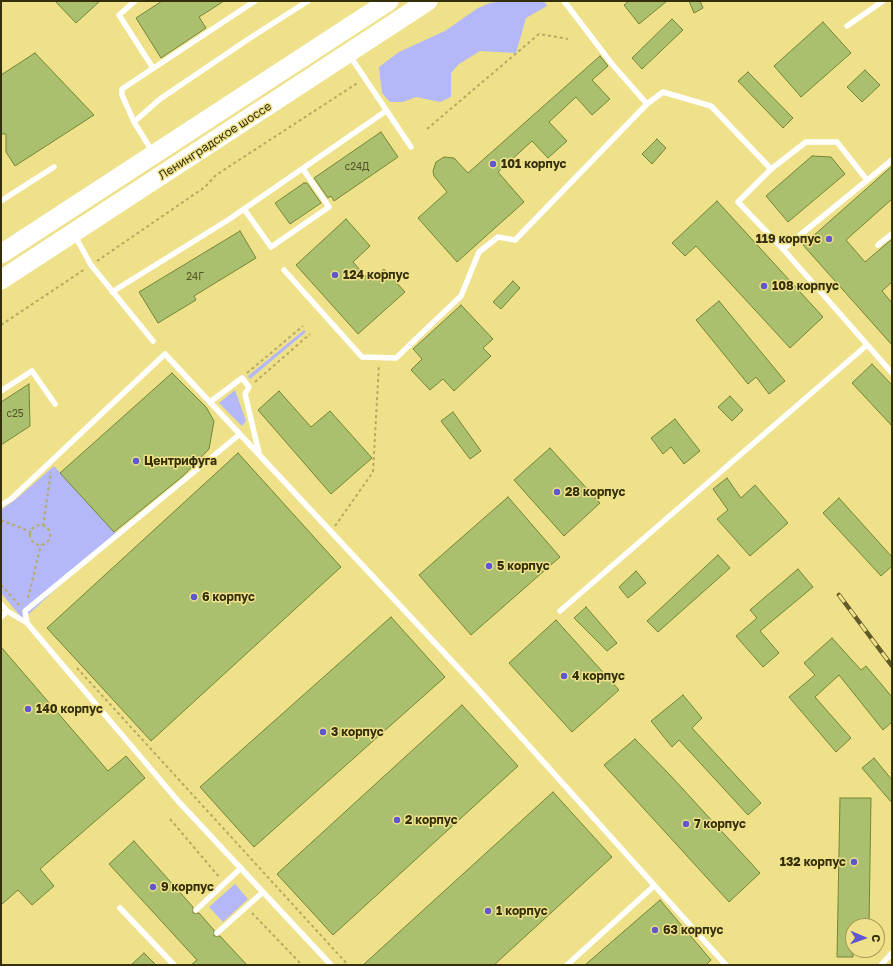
<!DOCTYPE html>
<html>
<head>
<meta charset="utf-8">
<style>
	body { margin:0 }
	#map { position:relative; width:893px; height:966px; overflow:hidden; background:#eee189; font-family:"Golos Text",sans-serif }
	canvas { display:block }
	.frame { position:absolute; inset:0; border:2px solid #342f09; pointer-events:none }
	.north { position:absolute; left:845px; top:918px; width:40px; height:40px; box-sizing:border-box; background:#eee189; border:1px solid #a49a56; border-radius:50%; rotate:92deg; font-size:11px; font-weight:700; line-height:16px; text-align:center; color:#342f09 }
	.north::after { content:''; display:block; margin:auto; width:14px; height:18px; background:#5e57cf; clip-path:polygon(50% 0,100% 100%,50% 72%,0 100%) }
</style>
</head>
<body>
<div id="map">
<canvas width="893" height="966"></canvas>
<div class="frame"></div>
<div class="north">С</div>
</div>
<script>
const g = document.querySelector('canvas').getContext('2d');
g.lineJoin = 'round';
function paint(path, color) { g.fillStyle = color; g.fill(path, 'evenodd'); }
const toPath = rows => new Path2D(rows.map(r => 'M' + r).join(''));
function trace(path, color, width, dash) { g.strokeStyle = color; g.lineWidth = width; g.lineCap = dash ? 'butt' : 'round'; g.setLineDash(dash || []); g.stroke(path); }
function write(font, color, halo, rows, align = 'center') {
  g.font = font + ' "Golos Text",sans-serif'; g.lineWidth = 3; g.setLineDash([]); g.textBaseline = 'middle'; g.strokeStyle = halo; g.fillStyle = color; for (const [text, x, y, turn = 0] of rows) {
    g.save(); g.translate(x, y); g.rotate((+turn || 0) * Math.PI / 180); g.textAlign = isNaN(turn) ? turn : align; if (halo) g.strokeText(text, 0, 0); g.fillText(text, 0, 0); g.restore();
  }
}
paint(toPath([
	[503,1,544,1,547,6,526,18,516,53,480,51,459,64,451,73,451,97,440,102,416,97,403,102,390,102,382,93,379,67,399,52,445,31,478,8,490,3],
	[304,330,306,332,250,379,248,376],
	[235,390,246,421,242,426,219,403],
	[54,466,116,533,29,614,22,618,1,593,1,510,15,500],
	[235,884,248,899,223,922,209,907]
]), '#b4b8f8');
const building = toPath([
	[55,1,100,1,76,23,55,1],
	[162,1,224,1,199,17,206,28,161,58,136,18,162,1],
	[629,1,667,1,639,24,624,5,629,1],
	[689,1,700,1,703,8,694,13,689,1],
	[672,19,683,30,642,69,632,58,672,19],
	[823,22,851,53,801,97,774,66,823,22],
	[35,53,94,115,15,166,6,152,6,134,1,134,1,75,35,53],
	[600,56,608,66,592,80,610,99,592,115,576,97,549,122,567,141,548,158,532,141,498,172,524,202,457,262,418,218,447,192,434,176,433,171,436,162,444,157,454,158,468,173,600,56],
	[865,70,880,85,862,102,847,87,865,70],
	[748,72,793,118,783,128,738,81,748,72],
	[381,132,398,157,334,201,331,196,328,198,314,178,381,132],
	[657,139,666,148,652,164,642,154,657,139],
	[812,156,831,157,845,174,788,222,766,196,812,156],
	[892,166,892,199,846,240,865,262,892,239,892,282,882,291,892,303,892,345,803,245,892,166],
	[304,183,307,183,321,203,290,224,275,203,304,183],
	[717,201,823,317,790,348,696,246,685,256,672,243,717,201],
	[346,219,370,246,353,262,370,281,384,269,405,292,358,334,296,265,346,219],
	[240,231,256,258,194,296,196,300,158,323,139,292,240,231],
	[513,281,520,288,501,309,493,302,513,281],
	[719,301,785,381,769,394,756,377,748,384,696,320,719,301],
	[461,305,493,339,483,348,491,356,454,391,443,379,430,390,411,370,422,359,413,349,461,305],
	[872,364,892,385,892,426,852,383,872,364],
	[172,373,206,407,214,421,209,449,183,476,114,532,60,473,172,373],
	[29,384,30,426,1,445,1,402,29,384],
	[279,391,311,427,330,411,372,458,331,494,258,410,279,391],
	[730,396,743,410,732,421,718,407,730,396],
	[453,412,481,451,470,459,441,421,453,412],
	[675,419,700,451,684,464,671,447,663,454,651,438,675,419],
	[550,448,600,503,564,536,514,480,550,448],
	[238,453,341,567,151,741,47,628,238,453],
	[727,478,741,498,755,485,788,523,750,556,717,519,728,510,713,489,727,478],
	[508,497,560,557,471,635,419,575,508,497],
	[839,498,892,557,892,566,881,576,823,513,839,498],
	[718,555,730,568,658,632,647,621,718,555],
	[798,569,813,587,760,631,779,653,763,667,736,636,757,618,750,610,798,569],
	[636,571,646,583,628,598,619,587,636,571],
	[586,607,617,643,607,651,574,618,586,607],
	[391,617,445,677,254,847,200,787,391,617],
	[556,620,619,690,572,732,509,663,556,620],
	[832,638,861,670,866,666,892,697,892,722,883,730,839,675,815,697,851,738,836,752,789,697,815,675,804,663,832,638],
	[1,647,108,771,126,756,145,778,40,869,54,886,32,905,18,890,1,905,1,647],
	[683,695,702,718,692,728,761,803,748,815,679,740,672,747,651,721,683,695],
	[462,705,518,766,333,935,277,874,462,705],
	[635,739,670,775,760,873,729,902,604,765,635,739],
	[874,758,892,780,892,803,862,768,874,758],
	[553,792,612,857,494,965,363,965,553,792],
	[840,798,871,798,869,926,853,926,853,957,837,957,840,798],
	[134,841,193,907,193,913,199,913,214,930,214,936,220,936,247,965,191,965,197,960,109,864,134,841],
	[660,900,711,960,706,965,585,965,660,900],
	[144,953,156,965,131,965,144,953]
]);
paint(building, '#aac06e');
trace(building, '#738534', 1);
trace(toPath([
	[427,129,539,34,568,39],
	[97,261,205,187,216,175,359,82],
	[1,325,85,269],
	[247,373,303,326],
	[255,382,310,334],
	[1,520,31,532],
	'30 535a10 10 0 1 1 20 0a10 10 0 1 1-20 0Z',
	[43,526,51,472],
	[335,526,373,472,379,364],
	[1,585,20,606],
	[28,598,41,545],
	[77,668,348,965],
	[170,819,220,878],
	[252,913,302,965]
]), '#b5aa62', 2, [3, 3]);
trace(toPath([
	[135,1,119,15,153,68],
	[564,1,612,64,647,104],
	[847,26,883,1],
	[350,56,411,147],
	[134,122,160,99,250,38,308,1],
	[152,151,134,122,122,95,122,89,255,1],
	[771,169,738,202,783,249,892,373],
	[1,201,54,167],
	[244,209,271,247,329,207,303,169],
	[75,236,91,265,153,341],
	[878,245,892,234],
	[783,249,892,160],
	[284,270,362,357,396,358,461,296,479,252,498,237,515,240,647,104,663,92,711,106,771,169,806,142,837,142,867,180],
	[112,292,228,220,386,111],
	[1,391,32,371,55,404],
	[210,402,242,378,249,387,245,394,259,453],
	[1,505,11,499,165,354,477,688,726,965],
	[1,604,7,611,27,623,178,801,331,965],
	[560,611,867,345],
	[1,617,7,611],
	[27,623,25,611,240,434],
	[120,908,174,965],
	[196,910,241,868],
	[217,933,263,892],
	[567,965,654,886],
	[881,965,892,953]
]), '#fff', 5.5);
trace(toPath([
	[1,254,389,1],
	[1,280,428,1]
]), '#fff', 19);
const rail = toPath([
	[839,595,892,666]
]);
trace(rail, '#625b29', 4.5);
trace(rail, '#eee189', 3, [9]);
for (const [x, y, r, color] of [
	[493,164,4,"#5e57cf"],
	[829,239,4,"#5e57cf"],
	[335,275,4,"#5e57cf"],
	[764,286,4,"#5e57cf"],
	[136,461,4,"#5e57cf"],
	[557,492,4,"#5e57cf"],
	[489,566,4,"#5e57cf"],
	[194,597,4,"#5e57cf"],
	[564,676,4,"#5e57cf"],
	[28,709,4,"#5e57cf"],
	[323,732,4,"#5e57cf"],
	[397,820,4,"#5e57cf"],
	[686,824,4,"#5e57cf"],
	[854,862,4,"#5e57cf"],
	[153,887,4,"#5e57cf"],
	[488,911,4,"#5e57cf"],
	[655,930,4,"#5e57cf"]
]) { const dot = new Path2D(); dot.arc(x, y, r, 0, 2 * Math.PI); g.fillStyle = color; g.fill(dot); trace(dot, '#eee189', 1.5); }
write('10px', '#525322', null, [
	["с24Д",357,167],
	["24Г",195,277],
	["с25",15,414]
]);
write('12px', '#342f09', '#eee189', [
	["Ленинградское шоссе",215,141,-33]
]);
write('bold 12px', '#342f09', '#eee189', [
	["101 корпус",501,164],
	["119 корпус",821,239,"right"],
	["124 корпус",343,275],
	["108 корпус",772,286],
	["Центрифуга",144,461],
	["28 корпус",565,492],
	["5 корпус",497,566],
	["6 корпус",202,597],
	["4 корпус",572,676],
	["140 корпус",36,709],
	["3 корпус",331,732],
	["2 корпус",405,820],
	["7 корпус",694,824],
	["132 корпус",846,862,"right"],
	["9 корпус",161,887],
	["1 корпус",496,911],
	["63 корпус",663,930]
], 'left');
</script>
</body>
</html>
